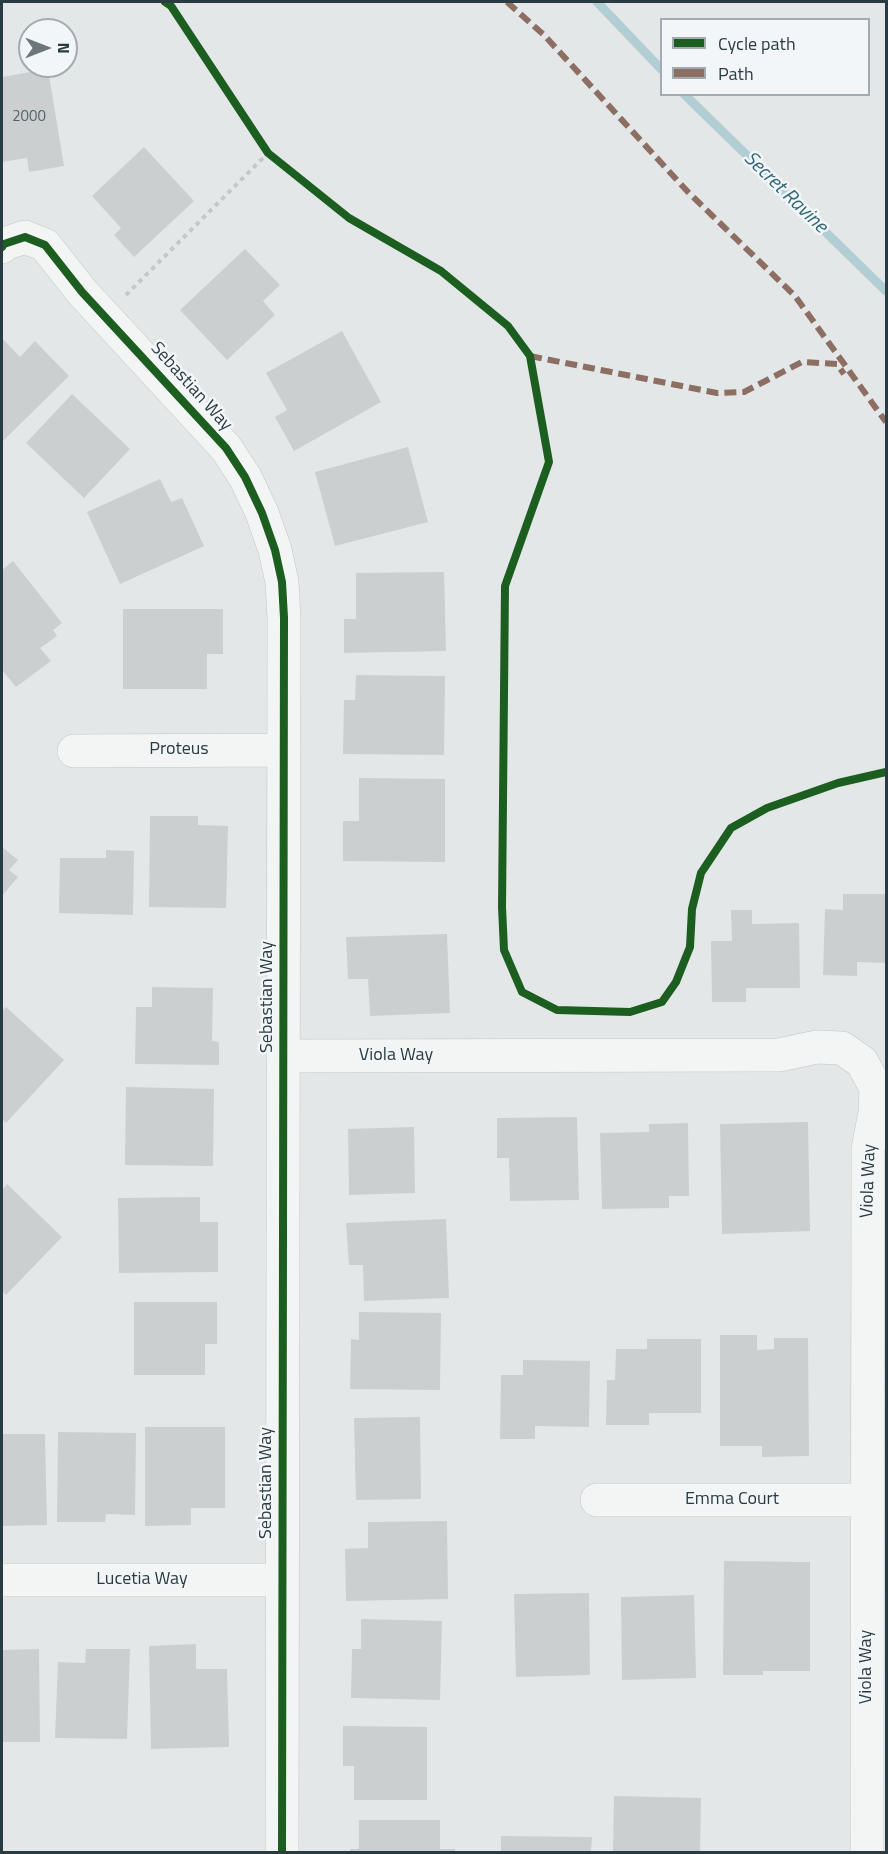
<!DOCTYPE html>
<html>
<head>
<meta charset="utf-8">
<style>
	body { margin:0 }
	#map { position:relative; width:888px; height:1854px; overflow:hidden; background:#e4e7e8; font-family:"Titillium Web",sans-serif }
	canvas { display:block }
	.frame { position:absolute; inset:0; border:3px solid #2a3b42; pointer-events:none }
	.legend { position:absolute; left:660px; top:18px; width:210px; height:78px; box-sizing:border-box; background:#f2f6f8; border:2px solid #a2abaf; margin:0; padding:8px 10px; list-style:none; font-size:18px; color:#2a3b42 }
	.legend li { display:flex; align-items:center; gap:12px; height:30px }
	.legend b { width:30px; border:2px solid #a2abaf }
	.north { position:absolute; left:18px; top:18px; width:60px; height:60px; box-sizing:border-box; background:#f2f6f8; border:2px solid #a2abaf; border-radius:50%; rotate:90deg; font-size:16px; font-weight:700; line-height:24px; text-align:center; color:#2a3b42 }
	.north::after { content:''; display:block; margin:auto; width:21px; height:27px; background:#6b777c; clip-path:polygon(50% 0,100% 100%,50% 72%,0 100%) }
</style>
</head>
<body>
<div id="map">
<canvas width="888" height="1854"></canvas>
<div class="frame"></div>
<ul class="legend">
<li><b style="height:8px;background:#1b5e20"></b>Cycle path</li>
<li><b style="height:8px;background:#8d6e63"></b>Path</li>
</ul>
<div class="north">N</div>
</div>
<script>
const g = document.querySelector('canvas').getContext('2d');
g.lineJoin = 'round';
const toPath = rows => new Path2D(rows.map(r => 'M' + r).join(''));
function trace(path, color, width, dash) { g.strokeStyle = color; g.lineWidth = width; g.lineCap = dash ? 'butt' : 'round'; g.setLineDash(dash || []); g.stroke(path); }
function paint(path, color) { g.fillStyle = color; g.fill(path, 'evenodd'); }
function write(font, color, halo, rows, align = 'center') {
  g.font = font + ' "Titillium Web",sans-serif'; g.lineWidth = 5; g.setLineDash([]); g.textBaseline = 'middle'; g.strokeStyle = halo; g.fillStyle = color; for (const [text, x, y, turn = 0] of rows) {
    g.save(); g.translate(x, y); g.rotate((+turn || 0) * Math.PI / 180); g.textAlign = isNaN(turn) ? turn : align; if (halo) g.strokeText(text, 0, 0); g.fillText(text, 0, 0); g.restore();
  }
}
trace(toPath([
	[597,2,662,70],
	[684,94,886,291]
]), '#b2cdd3', 9);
paint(toPath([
	[48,69,64,166,29,172,27,158,2,162,2,77],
	[144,147,194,201,134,257,114,235,121,228,92,196],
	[245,249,280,285,263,301,275,315,227,360,180,310],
	[342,331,381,402,294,451,275,417,287,410,266,373],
	[2,338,20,357,35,341,69,376,2,442],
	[72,394,130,449,84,498,26,443],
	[408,447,428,522,335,546,315,472],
	[160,479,171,502,182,498,204,546,120,584,87,512],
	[13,561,62,623,53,630,57,636,40,648,51,661,16,687,2,670,2,570],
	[444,572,446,651,344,653,344,619,356,619,356,573],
	[123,609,223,609,223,654,207,654,207,689,123,689],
	[356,675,445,676,444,755,343,754,344,700,355,700],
	[359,778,445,779,445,862,343,861,343,821,359,821],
	[150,816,198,816,198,825,228,826,226,908,149,907],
	[2,847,18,860,9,870,18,877,2,896],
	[106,850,134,851,133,915,59,913,60,858,106,858],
	[843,894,886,894,886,963,857,962,857,976,823,975,825,909,843,910],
	[731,910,752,910,752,924,799,923,800,988,746,988,746,1002,712,1002,711,941,732,941],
	[447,934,450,1013,370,1016,368,979,348,979,346,937],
	[152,987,213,988,212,1041,219,1042,219,1065,135,1064,136,1007,152,1007],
	[6,1007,64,1060,6,1123,2,1119,2,1011],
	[126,1087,214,1089,213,1166,125,1165],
	[577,1117,579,1200,510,1201,509,1158,497,1158,497,1118],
	[808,1122,810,1231,722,1234,720,1124],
	[688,1123,689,1196,669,1196,669,1208,602,1209,600,1133,649,1132,649,1124],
	[414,1127,415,1193,349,1195,348,1129],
	[7,1184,62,1237,6,1295,2,1291,2,1190],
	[200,1197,200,1222,218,1222,218,1272,119,1273,118,1198],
	[446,1219,449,1298,364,1301,363,1265,349,1265,346,1223],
	[134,1302,217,1302,217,1344,205,1344,205,1375,134,1375],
	[359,1312,441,1313,440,1390,350,1389,351,1339,359,1340],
	[720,1335,757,1335,757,1350,774,1349,774,1338,808,1338,809,1456,762,1457,762,1446,720,1446],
	[647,1339,701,1339,701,1413,649,1413,649,1425,606,1425,607,1380,615,1380,616,1349,647,1349],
	[523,1360,590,1361,589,1427,535,1426,535,1439,500,1439,501,1375,523,1375],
	[420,1417,421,1499,356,1500,354,1418],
	[145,1427,225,1427,225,1508,191,1508,191,1525,145,1526],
	[58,1432,136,1433,135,1515,106,1514,105,1522,57,1522],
	[2,1434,45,1434,47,1525,2,1526],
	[447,1521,448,1599,346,1601,345,1549,368,1548,368,1522],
	[724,1561,810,1562,810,1671,763,1671,763,1675,723,1675],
	[589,1593,590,1675,516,1677,514,1594],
	[694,1595,696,1678,622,1680,621,1597],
	[361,1619,442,1621,440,1700,351,1698,352,1649,361,1649],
	[196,1644,196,1669,227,1669,229,1747,151,1749,149,1646],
	[39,1649,40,1742,2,1742,2,1650],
	[86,1649,130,1649,127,1739,55,1738,58,1662,85,1663],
	[343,1726,427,1727,427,1800,354,1800,354,1766,343,1766],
	[614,1796,701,1798,700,1852,613,1852],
	[359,1820,440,1820,440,1849,455,1849,455,1852,350,1852,350,1849,359,1849],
	[501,1836,592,1837,591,1852,501,1852]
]), '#cccfd0');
const minor = toPath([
	[2,247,4,244,25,237,45,245,82,292,226,448,245,477,262,513,275,550,282,582,284,618,282,1852],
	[74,751,284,750],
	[283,1056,779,1055,817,1047,842,1048,862,1062,876,1088,875,1113,868,1149,867,1852],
	[597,1500,867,1500],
	[2,1580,282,1580]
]);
trace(minor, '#c2c5c6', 34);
trace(toPath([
	[126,295,268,153]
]), '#c5c8ca', 4, [4.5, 4.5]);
trace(minor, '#f3f5f5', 33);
trace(toPath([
	[507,2,544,35,688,192,795,296,886,422],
	[530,356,717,393,744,392,802,362,837,364,844,374]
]), '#8d6e63', 6, [12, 6]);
trace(toPath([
	[165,2,171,6,268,153,349,218,441,271,508,326,530,356,549,462,505,586,502,907,504,950,522,992,557,1010,630,1012,662,1002,676,982,690,947,692,909,701,873,731,828,767,808,838,783,886,772],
	[2,247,4,244,25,237,45,245,82,292,226,448,245,477,262,513,275,550,282,582,284,618,282,1852]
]), '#1b5e20', 8);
write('15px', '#536166', null, [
	["2000",29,117]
]);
write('18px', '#2a3b42', '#f2f6f8', [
	["Sebastian Way",191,387,48],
	["Proteus",179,750],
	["Sebastian Way",268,997,-90],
	["Viola Way",396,1056],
	["Viola Way",869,1181,-88],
	["Sebastian Way",267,1483,-90],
	["Emma Court",732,1500],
	["Lucetia Way",142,1580],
	["Viola Way",867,1667,-90]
]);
write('italic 20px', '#346876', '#f2f6f8', [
	["Secret Ravine",785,193,44]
]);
</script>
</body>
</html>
